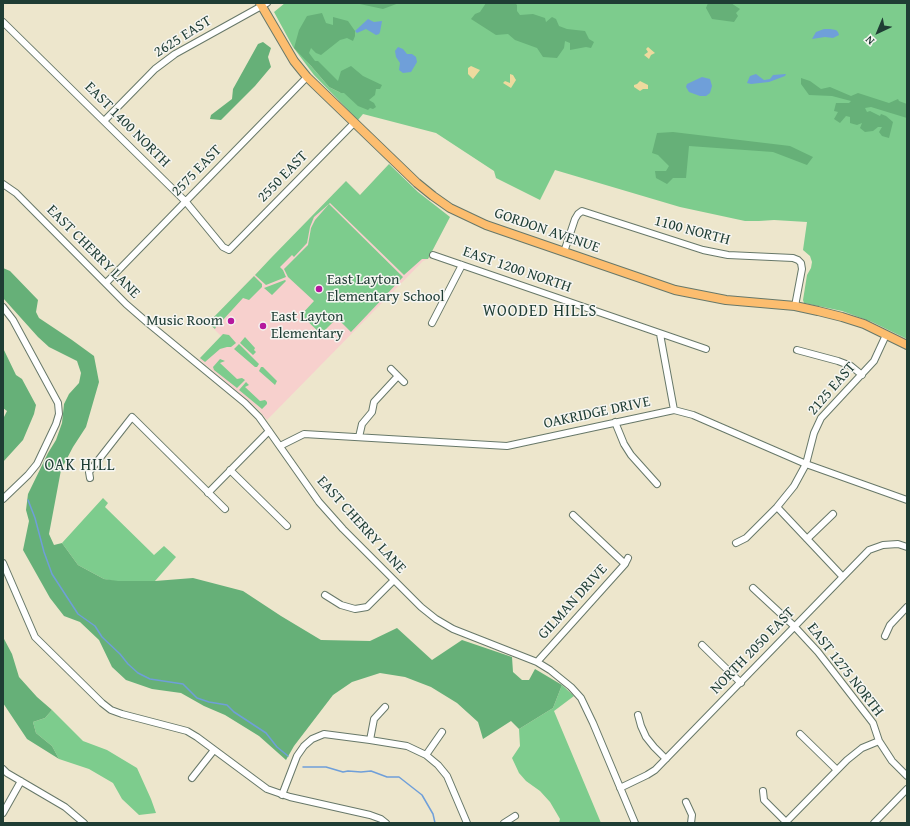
<!DOCTYPE html>
<html>
<head>
<meta charset="utf-8">
<style>
	body { margin:0 }
	#map { position:relative; width:910px; height:826px; overflow:hidden; background:#ede6cc; font-family:"Gentium Book Plus",serif }
	canvas { display:block }
	.frame { position:absolute; inset:0; border:4px solid #1f3d34; pointer-events:none }
	.north { position:absolute; left:858px; top:12px; width:40px; height:40px; -webkit-text-stroke:3px #f6f6f2; paint-order:stroke; rotate:224deg; font-size:11px; font-weight:700; line-height:16px; text-align:center; color:#1f3d34 }
	.north::after { content:''; display:block; margin:auto; width:14px; height:18px; background:#1f3d34; clip-path:polygon(50% 0,100% 100%,50% 72%,0 100%) }
</style>
</head>
<body>
<div id="map">
<canvas width="910" height="826"></canvas>
<div class="frame"></div>
<div class="north">N</div>
</div>
<script>
const g = document.querySelector('canvas').getContext('2d');
g.lineJoin = 'round';
function paint(path, color) { g.fillStyle = color; g.fill(path, 'evenodd'); }
const toPath = rows => new Path2D(rows.map(r => 'M' + r).join(''));
function trace(path, color, width, dash) { g.strokeStyle = color; g.lineWidth = width; g.lineCap = dash ? 'butt' : 'round'; g.setLineDash(dash || []); g.stroke(path); }
function write(font, color, halo, rows, align = 'center') {
  g.font = font + ' "Gentium Book Plus",serif'; g.lineWidth = 3; g.setLineDash([]); g.textBaseline = 'middle'; g.strokeStyle = halo; g.fillStyle = color; for (const [text, x, y, turn = 0] of rows) {
    g.save(); g.translate(x, y); g.rotate((+turn || 0) * Math.PI / 180); g.textAlign = isNaN(turn) ? turn : align; if (halo) g.strokeText(text, 0, 0); g.fillText(text, 0, 0); g.restore();
  }
}
paint(toPath([
	[389,164,418,192,450,217,428,259,423,261,267,420,258,409,199,359,221,336,208,323,346,181,360,195]
]), '#f7d0cd');
paint(toPath([
	[285,3,907,3,907,339,872,322,842,311,804,303,803,300,807,275,811,268,812,262,810,256,803,250,807,222,774,220,759,221,745,221,680,207,555,170,540,200,496,178,494,171,436,133,363,114,358,120,314,75,293,47,274,12],
	[305,59,341,93,329,87],
	[389,164,418,192,450,217,428,259,422,259,404,275,330,203,314,217,310,227,307,243,294,257,292,255,280,267,271,258,346,181,360,195],
	[329,204,403,277,351,332,339,320,333,319,334,321,321,334,301,315,314,301,288,277,284,269,308,245,311,228,315,220],
	[271,258,283,270,286,277,266,285,255,275],
	[254,276,262,284,262,287,249,300,243,298,222,321,217,317,211,323,216,327,215,329,208,323],
	[285,280,286,281,272,295,264,288],
	[223,334,229,335,236,343,231,347,227,347,220,349,205,362,200,358],
	[245,337,255,348,254,350,256,352,253,355,240,343],
	[239,344,259,364,257,367,255,367,234,349],
	[220,359,225,361,220,363,237,379,242,378,245,380,237,388,214,370,213,367],
	[261,367,263,367,277,381,275,385,259,371],
	[246,382,249,385,245,387,260,401,265,400,267,402,267,404,262,409,239,390],
	[103,498,108,503,105,507,154,555,164,546,176,557,155,581,118,582,104,579,78,565,62,543],
	[562,685,574,696,554,711,601,823,559,823,560,819,550,802,540,791,526,781,519,773,512,758,520,746,519,729,553,708],
	[52,710,83,741,107,750,137,768,151,799,156,813,139,815,122,799,113,783,89,769,59,759,52,746,36,733,33,722,45,718]
]), '#7dcc8d');
paint(toPath([
	[355,3,399,3,383,9],
	[486,3,515,3,517,5,517,11,520,15,533,14,545,18,546,22,552,17,556,19,559,26,567,29,585,31,589,39,594,42,591,48,586,47,570,50,570,43,565,41,564,48,557,58,543,57,537,48,515,40,508,34,496,35,471,19,475,14,480,12],
	[708,3,731,3,740,9,736,13,738,16,734,22,712,19,706,8],
	[322,13,326,23,333,25,333,17,348,21,355,31,355,36,353,41,347,38,340,40,321,55,316,53,311,48,309,53,315,61,318,61,338,81,341,71,351,66,363,76,382,85,380,89,376,89,375,95,369,100,374,103,376,107,373,109,370,108,368,110,358,106,344,93,341,93,329,87,311,66,294,48,299,30,307,16],
	[263,42,271,48,268,57,271,67,255,86,221,120,210,119,211,115,232,99,233,89,258,44],
	[801,78,810,81,821,89,830,87,851,96,858,93,889,103,898,99,899,101,907,104,907,118,871,107,865,108,867,112,870,111,880,116,881,114,886,116,893,122,889,138,882,136,879,132,882,127,878,127,873,131,865,132,860,128,862,123,857,125,850,123,850,117,846,116,840,123,834,119,838,112,834,111,836,103,849,103,851,101,832,96,809,95,801,84],
	[673,132,790,146,813,157,807,165,773,152,689,146,686,178,673,178,667,184,656,178,655,171,666,171,669,166,658,155,652,153,657,133],
	[3,268,10,271,38,300,36,312,39,318,72,340,94,356,99,382,86,427,73,447,61,470,49,534,54,545,62,543,78,565,104,579,118,581,155,581,193,578,243,591,281,616,321,640,370,641,397,628,432,660,462,640,512,657,513,672,522,680,529,680,535,669,562,685,553,708,519,729,511,721,483,739,478,722,457,703,431,687,405,677,380,673,352,682,333,695,294,746,286,760,259,736,225,715,204,706,181,693,152,689,126,680,112,667,99,640,80,622,64,616,50,598,23,550,29,521,26,510,28,494,48,453,56,440,62,423,64,404,69,394,79,383,81,373,77,361,49,347,38,337,3,298],
	[3,348,16,375,22,379,36,405,34,414,23,440,3,462,3,419,7,411,3,408],
	[3,637,12,654,19,677,37,697,52,710,45,718,33,722,36,733,52,746,59,759,27,739,3,703]
]), '#66b078');
paint(toPath([
	[648,47,655,53,651,55,649,59,644,55,648,52,646,49],
	[471,66,480,70,473,79,468,74,468,68],
	[510,74,513,75,516,80,511,88,503,83,505,81,510,83],
	[640,81,648,85,648,89,643,89,640,91,634,87,634,85,637,84]
]), '#eeda9e');
paint(toPath([
	[368,19,374,22,382,21,380,32,379,34,376,35,366,29,357,33,355,31],
	[824,29,830,29,836,30,838,32,839,35,833,38,825,37,812,39,816,32],
	[398,47,403,49,407,54,412,54,416,57,417,62,411,72,403,73,399,70,400,63,396,57,395,51],
	[756,74,764,80,770,79,773,75,786,74,785,76,769,82,751,84,747,83,750,76],
	[702,77,710,79,712,86,710,93,706,96,700,96,689,92,686,87,687,84]
]), '#6f9fd9');
trace(toPath([
	[28,500,35,518,44,552,52,574,78,614,95,626,102,637,120,654,128,664,138,673,150,679,183,684,197,698,209,702,227,705,234,712,266,733,277,747,288,756],
	[303,767,326,767,343,772,348,771,361,772,371,771,387,777,399,777,422,795,433,814,435,823]
]), '#6f9fd9', 1.5);
const minor = toPath([
	[3,22,186,202,223,247,229,250,354,123],
	[104,121,155,69,175,54,267,3],
	[3,184,16,193,126,304,149,324,245,403,259,417,269,431,319,502,343,529,421,607,436,619,453,629,537,662,550,670,571,687,581,698,593,723,635,823],
	[564,252,575,219,578,214,582,211,703,250,728,255,793,258,798,260,801,263,802,269,795,306],
	[433,255,706,349],
	[106,283,307,77],
	[3,307,13,320,58,403,59,414,56,424,37,464,28,475,3,499],
	[432,323,462,265],
	[660,334,674,410],
	[797,350,838,361,851,366,862,375],
	[391,369,404,382],
	[615,422,624,444,631,455,657,484],
	[359,437,362,424,372,412,374,402,398,376],
	[280,446,304,434,507,446,674,410,693,415,806,464,907,500],
	[230,470,287,526],
	[90,478,89,472,132,417,225,509],
	[208,493,269,431],
	[777,507,842,576],
	[573,515,625,564],
	[807,539,833,514],
	[736,543,746,538,777,507,794,486,806,464,814,433,821,418,874,361,886,335],
	[3,563,35,637,102,703,111,710,122,714,187,731,197,737,267,789,290,797,370,815,381,819,386,823],
	[753,588,794,626,818,652,873,723,879,741,892,761,907,776],
	[325,595,341,605,355,609,367,607,394,580],
	[885,636,890,625,907,607],
	[702,645,741,683],
	[537,662,625,564,628,558],
	[638,715,641,726,646,737,654,747,666,759],
	[800,734,837,770],
	[370,740,374,719,385,707],
	[426,755,442,732],
	[3,769,7,773,65,807,84,823],
	[192,778,214,750],
	[620,788,647,775,655,770,869,550,883,545,898,544,907,547],
	[763,791,764,800,786,822],
	[282,795,297,756,304,746,312,739,324,734,370,740,407,746,426,755,438,765,447,776,467,823],
	[686,802,692,815,691,823],
	[3,813,21,781],
	[504,823,515,816],
	[785,823,847,760,862,748,879,741],
	[874,823,907,789]
]);
const major = toPath([
	[260,3,294,61,307,77,417,183,433,196,450,208,486,225,675,290,726,300,795,306,818,311,842,317,864,324,907,345]
]);
trace(minor, '#677869', 8);
trace(major, '#677869', 10);
trace(minor, '#fff', 6);
trace(major, '#fcbd6f', 8);
for (const [x, y, r, color] of [
	[319,289,4,"#b5179e"],
	[231,321,4,"#b5179e"],
	[263,326,4,"#b5179e"]
]) { const dot = new Path2D(); dot.arc(x, y, r, 0, 2 * Math.PI); g.fillStyle = color; g.fill(dot); trace(dot, '#f6f6f2', 1.5); }
write('15px', '#1f3d34', '#f6f6f2', [
	["2625 EAST",183,37,-32],
	["EAST 1400 NORTH",127,125,45],
	["2575 EAST",197,171,-46],
	["2550 EAST",283,177,-46],
	["GORDON AVENUE",547,231,19],
	["1100 NORTH",692,231,15],
	["EAST CHERRY LANE",93,252,45],
	["EAST 1200 NORTH",517,270,19],
	["2125 EAST",832,389,-49],
	["OAKRIDGE DRIVE",597,413,-12],
	["EAST CHERRY LANE",361,525,48],
	["GILMAN DRIVE",573,602,-48],
	["NORTH 2050 EAST",753,651,-46],
	["EAST 1275 NORTH",845,670,52]
]);
write('15px', '#1f3d34', '#f6f6f2', [
	["East Layton",327,280],
	["Elementary School",327,297],
	["East Layton",271,317],
	["Elementary",271,334],
	["Music Room",223,321,"right"]
], 'left');
g.letterSpacing = '1px';
write('16px', '#1f3d34', '#f6f6f2', [
	["WOODED HILLS",540,312],
	["OAK HILL",80,466]
]);
g.letterSpacing = '0px';
</script>
</body>
</html>
